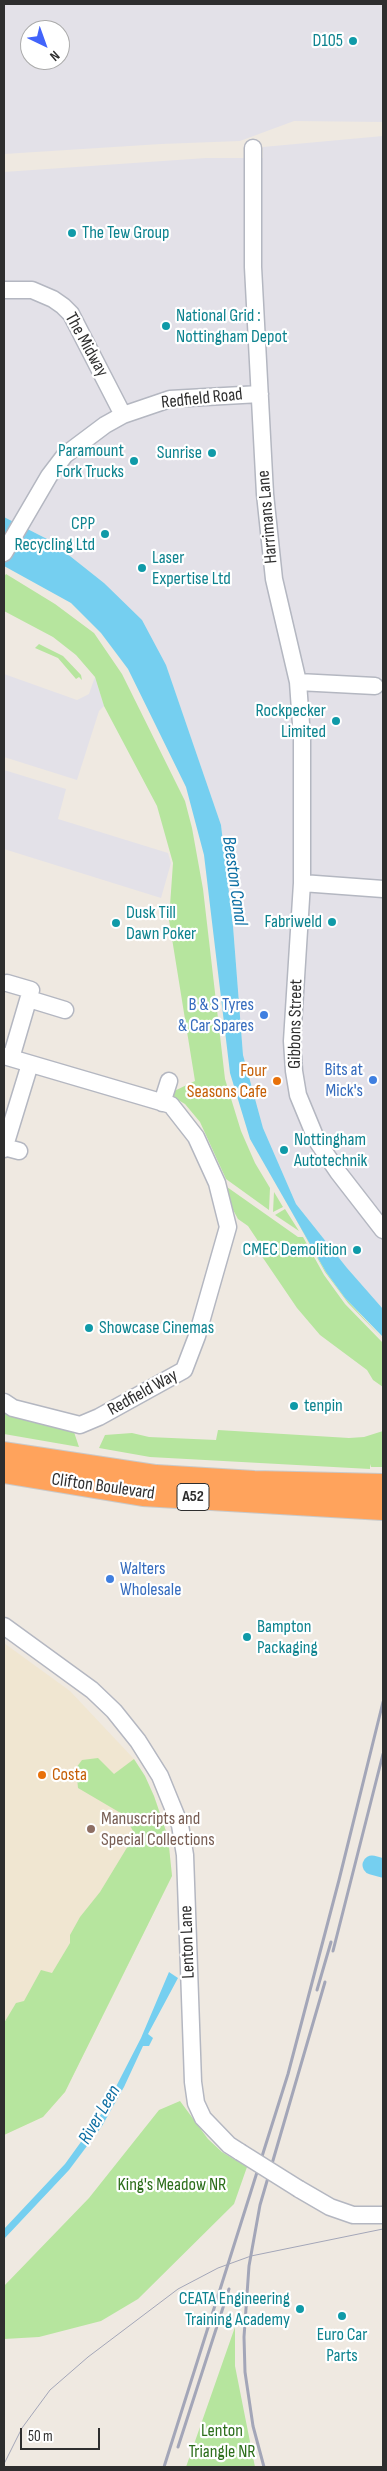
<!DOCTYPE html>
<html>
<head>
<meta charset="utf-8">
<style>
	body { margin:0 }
	#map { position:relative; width:387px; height:2471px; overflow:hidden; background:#efe9e1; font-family:"Sofia Sans Condensed",sans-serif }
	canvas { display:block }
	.frame { position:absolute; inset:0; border:5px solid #2e2e2e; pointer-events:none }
	.north { position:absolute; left:20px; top:20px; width:50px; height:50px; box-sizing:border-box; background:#fff; border:1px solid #ababab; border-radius:50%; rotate:138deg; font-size:14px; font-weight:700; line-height:20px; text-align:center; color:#2e2e2e }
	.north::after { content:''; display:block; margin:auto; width:18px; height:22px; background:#4264fb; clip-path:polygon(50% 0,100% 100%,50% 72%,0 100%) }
	.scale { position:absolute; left:20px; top:2428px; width:80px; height:22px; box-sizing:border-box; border:2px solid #2e2e2e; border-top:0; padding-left:6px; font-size:15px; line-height:18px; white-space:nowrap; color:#2e2e2e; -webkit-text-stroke:4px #fff; paint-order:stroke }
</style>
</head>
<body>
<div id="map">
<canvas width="387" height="2471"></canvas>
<div class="frame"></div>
<div class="north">N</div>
<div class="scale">50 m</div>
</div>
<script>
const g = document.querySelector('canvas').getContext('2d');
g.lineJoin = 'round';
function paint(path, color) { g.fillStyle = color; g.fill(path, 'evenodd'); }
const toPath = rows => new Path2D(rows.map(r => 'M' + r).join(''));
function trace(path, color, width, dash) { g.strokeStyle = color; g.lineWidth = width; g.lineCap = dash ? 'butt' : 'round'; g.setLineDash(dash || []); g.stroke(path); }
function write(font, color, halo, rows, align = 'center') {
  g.font = font + ' "Sofia Sans Condensed",sans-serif'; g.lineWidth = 4.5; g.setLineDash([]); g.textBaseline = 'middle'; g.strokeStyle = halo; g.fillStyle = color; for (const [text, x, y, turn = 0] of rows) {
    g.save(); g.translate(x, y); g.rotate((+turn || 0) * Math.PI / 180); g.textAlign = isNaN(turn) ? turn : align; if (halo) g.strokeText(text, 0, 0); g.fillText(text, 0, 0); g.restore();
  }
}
paint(toPath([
	[4,4,383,4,383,122,294,121,240,141,161,144,4,154],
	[30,30,60,30,60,60,30,60],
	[383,136,383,1309,347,1268,296,1204,263,1128,243,1055,233,926,221,825,166,665,104,583,51,541,4,517,4,172,206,158,263,158,263,147],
	[4,674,77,700,89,694,95,677,104,706,99,711,77,780,4,757],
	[4,770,66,789,58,819,168,853,171,863,161,898,4,849]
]), '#e3e1e8');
paint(toPath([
	[4,1643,70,1691,134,1759,154,1796,168,1837,172,1876,65,2092,43,2117,4,2135]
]), '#f0e6d1');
paint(toPath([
	[6,574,55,604,94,633,122,674,185,801,192,828,203,889,225,1079,241,1131,255,1163,270,1188,269,1210,226,1179,200,1122,185,1104,168,1094,195,1081,169,920,173,863,157,806,104,706,95,677,76,655,53,637,4,611,4,577],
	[39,644,63,656,81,675,82,680,79,677,76,679,58,658,35,648],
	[227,1187,298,1237,303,1237,324,1275,345,1304,383,1343,383,1387,373,1380,367,1370,320,1335,297,1308,261,1255,264,1250,248,1226,238,1219,232,1208],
	[274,1192,283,1207,273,1212],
	[285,1209,299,1231,275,1215],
	[292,1212,326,1272,345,1298,383,1339,348,1303,325,1272],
	[4,1410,56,1428,74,1432,79,1447,4,1434],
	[218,1430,349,1438,364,1437,383,1431,383,1467,371,1467,370,1464,370,1469,150,1457,99,1448,105,1435,132,1433,149,1437,216,1440],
	[98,1758,114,1774,134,1759,145,1776,154,1796,168,1837,172,1876,65,2092,43,2117,4,2135,4,2023,16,2003,24,2001,41,1970,52,1973,70,1943,70,1935,80,1917,100,1892,131,1841,133,1831,124,1815,78,1788,76,1768,82,1760],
	[180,2101,208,2139,222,2152,247,2167,234,2204,138,2299,101,2321,39,2337,4,2339,4,2286,89,2198,159,2110],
	[235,2327,235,2366,255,2467,186,2467]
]), '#b6e59e');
paint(toPath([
	[4,517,51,541,104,583,142,620,166,665,221,825,233,926,243,1055,263,1128,296,1204,347,1268,383,1309,383,1337,345,1298,326,1272,250,1139,230,1073,204,855,186,787,128,669,101,633,71,603,4,566],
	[169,1972,178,1978,148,2034,153,2038,149,2046,143,2046,124,2087,102,2126,69,2170,4,2239,4,2229,65,2164,104,2110,141,2038]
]), '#75cff0');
trace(toPath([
	[372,1865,383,1868]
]), '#75cff0', 19);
const minor = toPath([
	[253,148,253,267,265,494,274,579,298,682,302,738,302,883,292,1041,294,1071,298,1095,317,1141,338,1172,383,1230],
	[4,290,32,290,53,299,63,306,71,314,123,415],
	[4,553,49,476,65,455,105,425,123,415,170,399,260,394],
	[298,682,375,686],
	[302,883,383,889],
	[7,983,31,990,11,1058],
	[29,999,65,1010],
	[4,1056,171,1105,196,1137,217,1183,228,1227,197,1336,184,1370,99,1417,80,1425,13,1408,4,1402],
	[162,1103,169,1081],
	[4,1147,19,1151],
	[4,1149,30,1064],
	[4,1626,92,1690,114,1711,138,1741,160,1776,180,1825,185,1855,193,2082,196,2103,203,2118,229,2145,240,2152],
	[299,2189,330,2207,353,2215,383,2215]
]);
const highway = toPath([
	[4,1454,156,1477,254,1483,383,1486],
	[4,1471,143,1494,383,1508]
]);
trace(minor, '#b4b7c1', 19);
trace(highway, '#c9c9c9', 26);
trace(minor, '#fff', 16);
trace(highway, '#ffa35c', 24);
trace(toPath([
	[4,2464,22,2428,50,2390,88,2357,178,2289,218,2268,251,2256,383,2229]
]), '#a3a6b8', 1);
trace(toPath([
	[333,1951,383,1754],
	[317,1990,331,1942],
	[178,2447,229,2289],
	[164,2467,288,2074,339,1880,383,1702],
	[264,2467,253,2426,245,2372,244,2337,249,2266,260,2205,325,1982]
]), '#a3a6b8', 3);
const minorBridge = toPath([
	[240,2152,299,2189]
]);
trace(minorBridge, '#b4b7c1', 19, []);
trace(minorBridge, '#fff', 16);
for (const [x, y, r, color] of [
	[353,41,5,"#0f9aa8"],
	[72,233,5,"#0f9aa8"],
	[166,326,5,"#0f9aa8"],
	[212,453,5,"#0f9aa8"],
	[134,461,5,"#0f9aa8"],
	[105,534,5,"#0f9aa8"],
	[142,568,5,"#0f9aa8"],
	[336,721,5,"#0f9aa8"],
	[332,922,5,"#0f9aa8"],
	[116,923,5,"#0f9aa8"],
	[264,1015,5,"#3f7fe0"],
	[373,1080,5,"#3f7fe0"],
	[277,1081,5,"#e8710a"],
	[284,1150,5,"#0f9aa8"],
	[357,1250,5,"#0f9aa8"],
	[89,1328,5,"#0f9aa8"],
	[294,1406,5,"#0f9aa8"],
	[110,1579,5,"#3f7fe0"],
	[247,1637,5,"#0f9aa8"],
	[42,1775,5,"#e8710a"],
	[91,1829,5,"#8d6e63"],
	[300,2309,5,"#0f9aa8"],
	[342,2316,5,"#0f9aa8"]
]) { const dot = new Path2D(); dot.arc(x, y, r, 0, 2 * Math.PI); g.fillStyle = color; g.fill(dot); trace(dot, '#fff', 2); }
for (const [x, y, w] of [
	[193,1497,32]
]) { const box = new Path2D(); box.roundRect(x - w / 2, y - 13.5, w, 27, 4); g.fillStyle = '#fff'; g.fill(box); trace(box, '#2e2e2e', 1); }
write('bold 16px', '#2e2e2e', null, [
	["A52",193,1497]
]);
write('18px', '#0d838f', '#fff', [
	["D105",343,41],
	["The Tew Group",82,233,"left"],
	["National Grid :",176,316,"left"],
	["Nottingham Depot",176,337,"left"],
	["Paramount",124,451],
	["Fork Trucks",124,472],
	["Sunrise",202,453],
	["CPP",95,524],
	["Recycling Ltd",95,545],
	["Laser",152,558,"left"],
	["Expertise Ltd",152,579,"left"],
	["Rockpecker",326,711],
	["Limited",326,732],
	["Dusk Till",126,913,"left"],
	["Dawn Poker",126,934,"left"],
	["Fabriweld",322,922],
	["Nottingham",294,1140,"left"],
	["Autotechnik",294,1161,"left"],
	["CMEC Demolition",347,1250],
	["Showcase Cinemas",99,1328,"left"],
	["tenpin",304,1406,"left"],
	["Bampton",257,1627,"left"],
	["Packaging",257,1648,"left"],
	["CEATA Engineering",290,2299],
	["Training Academy",290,2320],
	["Euro Car",342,2335,"center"],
	["Parts",342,2356,"center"]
], 'right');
write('18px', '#2e2e2e', '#fff', [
	["The Midway",86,345,61],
	["Redfield Road",202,399,-6],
	["Harrimans Lane",268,517,-95],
	["Gibbons Street",296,1024,-89],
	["Redfield Way",143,1393,-29],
	["Clifton Boulevard",103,1487,8],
	["Lenton Lane",188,1942,-92]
]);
write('18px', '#366cbe', '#fff', [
	["B & S Tyres",254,1005],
	["& Car Spares",254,1026],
	["Bits at",363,1070],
	["Mick's",363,1091],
	["Walters",120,1569,"left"],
	["Wholesale",120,1590,"left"]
], 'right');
write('18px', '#c56008', '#fff', [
	["Four",267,1071],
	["Seasons Cafe",267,1092],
	["Costa",52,1775,"left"]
], 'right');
write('18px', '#785e54', '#fff', [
	["Manuscripts and",101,1819],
	["Special Collections",101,1840]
], 'left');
write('18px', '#2c6e1b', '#fff', [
	["King's Meadow NR",172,2185],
	["Lenton",222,2431],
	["Triangle NR",222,2452]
]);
write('italic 19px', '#0d6fa3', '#fff', [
	["Beeston Canal",234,881,82],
	["River Leen",100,2115,-60]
]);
</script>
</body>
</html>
